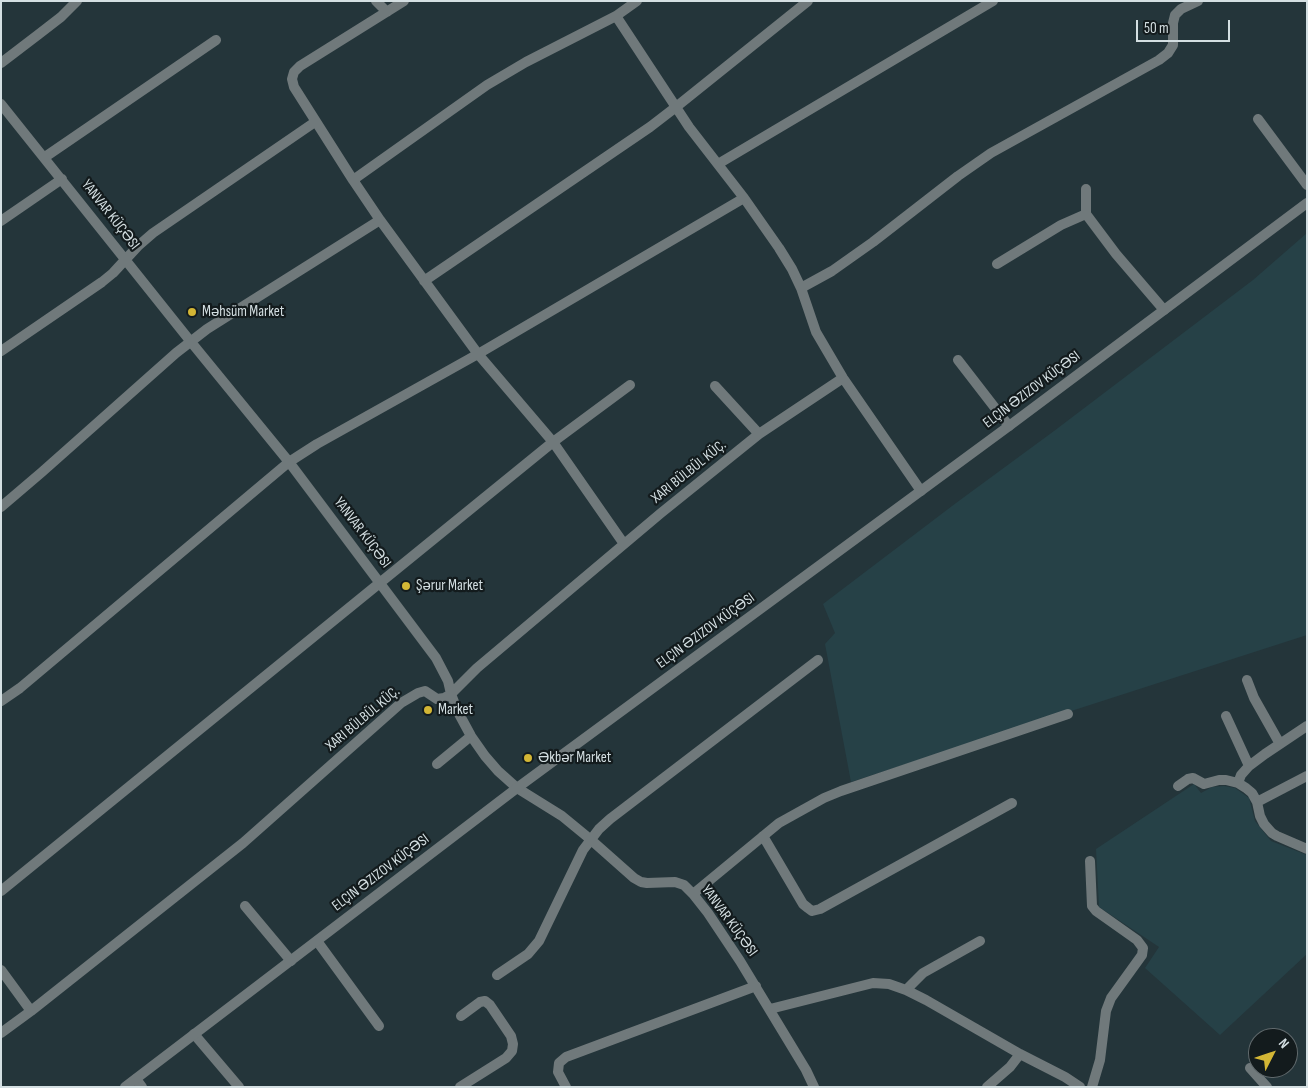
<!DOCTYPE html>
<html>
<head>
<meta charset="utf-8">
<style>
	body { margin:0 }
	#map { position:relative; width:1308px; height:1088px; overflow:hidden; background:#24353a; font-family:"Sofia Sans Condensed",sans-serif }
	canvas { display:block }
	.frame { position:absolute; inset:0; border:2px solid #d4dfe2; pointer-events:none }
	.north { position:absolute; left:1248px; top:1028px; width:50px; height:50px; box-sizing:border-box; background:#131b1d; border:1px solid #60696c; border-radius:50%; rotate:49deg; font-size:14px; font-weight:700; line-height:20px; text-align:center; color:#d4dfe2 }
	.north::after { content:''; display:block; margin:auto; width:18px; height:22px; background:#d3b635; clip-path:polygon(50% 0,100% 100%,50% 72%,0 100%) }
	.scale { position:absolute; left:1136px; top:20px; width:94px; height:22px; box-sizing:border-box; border:2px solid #d4dfe2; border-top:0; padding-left:6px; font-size:15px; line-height:18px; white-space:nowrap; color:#d4dfe2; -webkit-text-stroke:4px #131b1d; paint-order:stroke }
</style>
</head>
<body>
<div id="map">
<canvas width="1308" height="1088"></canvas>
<div class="frame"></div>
<div class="north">N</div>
<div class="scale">50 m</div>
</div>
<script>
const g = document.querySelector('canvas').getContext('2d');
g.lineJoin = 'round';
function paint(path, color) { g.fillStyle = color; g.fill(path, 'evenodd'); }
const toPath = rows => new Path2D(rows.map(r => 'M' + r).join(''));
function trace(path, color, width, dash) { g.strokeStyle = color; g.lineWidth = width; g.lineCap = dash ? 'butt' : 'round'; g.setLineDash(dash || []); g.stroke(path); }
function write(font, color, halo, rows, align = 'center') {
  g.font = font + ' "Sofia Sans Condensed",sans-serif'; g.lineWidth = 4.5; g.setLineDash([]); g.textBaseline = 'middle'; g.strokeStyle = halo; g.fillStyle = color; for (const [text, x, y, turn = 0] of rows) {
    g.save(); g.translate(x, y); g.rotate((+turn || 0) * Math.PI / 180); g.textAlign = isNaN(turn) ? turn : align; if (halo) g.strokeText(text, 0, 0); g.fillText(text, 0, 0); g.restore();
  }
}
paint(toPath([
	[1307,233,1307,635,851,782,825,644,835,633,823,604,956,503,1054,431,1253,280],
	[1194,784,1201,793,1212,787,1224,786,1235,788,1249,798,1255,821,1271,841,1307,855,1307,954,1220,1035,1145,968,1159,947,1099,907,1096,849]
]), '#264147');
trace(toPath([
	[376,1,387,12],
	[404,1,300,66,294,72,292,79,294,87,353,180,380,220,478,354,553,442,624,544],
	[616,16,689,127,744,198,779,248,792,269,801,288,816,332,843,378,921,491],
	[1,63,39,34,61,17,77,1],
	[1,104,191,342,289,462,436,658,448,681,451,694,458,712,471,736,485,756,498,771,517,788,562,816,590,839,634,878,641,882,647,883,675,882,684,885,693,894,708,913,740,961,806,1070,814,1087],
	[1258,119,1307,185],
	[45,157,216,40],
	[718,164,993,1],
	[353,180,487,85,526,62,616,16,637,1],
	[1086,189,1086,214,1116,254,1164,310],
	[1,221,62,179],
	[997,264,1061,225,1086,214],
	[424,281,650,127,676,107,808,1],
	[801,288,832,271,873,242,958,176,991,153,1159,60,1168,53,1173,45,1173,23,1175,15,1181,9,1198,1],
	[1,351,102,282,113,273,138,246,153,233,315,122],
	[958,360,1009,426],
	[715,386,759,434],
	[1,507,42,472,176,353,207,329,380,220],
	[1247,680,1254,698,1280,744],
	[1,701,20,688,289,462,317,444,478,354,744,198],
	[1226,716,1249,766],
	[437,764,471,736],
	[1238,783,1241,775,1249,766,1265,754,1307,726],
	[1178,786,1188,779,1193,778,1204,784,1219,780,1226,780,1238,783,1246,788,1252,793,1257,802,1260,816,1264,824,1272,833,1277,836,1307,849],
	[1257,802,1307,776],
	[763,836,803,904,808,908,812,911,820,909,1012,803],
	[1090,861,1092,906,1096,911,1137,940,1143,948,1142,955,1111,998,1106,1011,1100,1060,1092,1087],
	[1,891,553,442,630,385],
	[693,894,779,823,824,798,841,791,1068,714],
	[245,906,291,961],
	[317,941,379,1026],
	[1,970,31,1011],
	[497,975,528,954,539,941,583,850,599,829,610,819,818,660],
	[906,990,923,973,980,941],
	[770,1009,873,983,889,984,906,990,926,1000,1020,1054,1065,1077,1080,1087],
	[1,1033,31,1011,243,843,401,703,418,693,425,691,437,699,444,698,451,694,477,668,661,513,759,434,843,378],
	[194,1034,239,1087],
	[1250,1068,1267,1087],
	[136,1079,142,1087],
	[460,1087,506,1058,512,1051,513,1044,511,1036,490,1005,485,1001,480,1002,461,1016],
	[566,1087,558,1072,559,1063,566,1057,756,986],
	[987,1087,1010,1067,1020,1054]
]), '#70797b', 10);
trace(toPath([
	[125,1087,517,788,1009,426,1307,203]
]), '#70797b', 10);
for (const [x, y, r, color] of [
	[192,312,5,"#d3b635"],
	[406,586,5,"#d3b635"],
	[428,710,5,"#d3b635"],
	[528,758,5,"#d3b635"]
]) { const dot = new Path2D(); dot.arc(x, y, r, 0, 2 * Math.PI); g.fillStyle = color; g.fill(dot); trace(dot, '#131b1d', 2); }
write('15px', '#d4dfe2', '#131b1d', [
	["YANVAR KÜÇƏSI",110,215,52],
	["ELÇIN ƏZIZOV KÜÇƏSI",1032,390,-37],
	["XARI BÜLBÜL KÜÇ.",689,472,-39],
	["YANVAR KÜÇƏSI",362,533,53],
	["ELÇIN ƏZIZOV KÜÇƏSI",706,631,-36],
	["XARI BÜLBÜL KÜÇ.",363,719,-40],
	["ELÇIN ƏZIZOV KÜÇƏSI",381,873,-37],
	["YANVAR KÜÇƏSI",729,921,54]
]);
write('15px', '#d4dfe2', '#131b1d', [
	["Məhsüm Market",202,312],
	["Şərur Market",416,586],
	["Market",438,710],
	["Əkbər Market",538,758]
], 'left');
</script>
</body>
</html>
